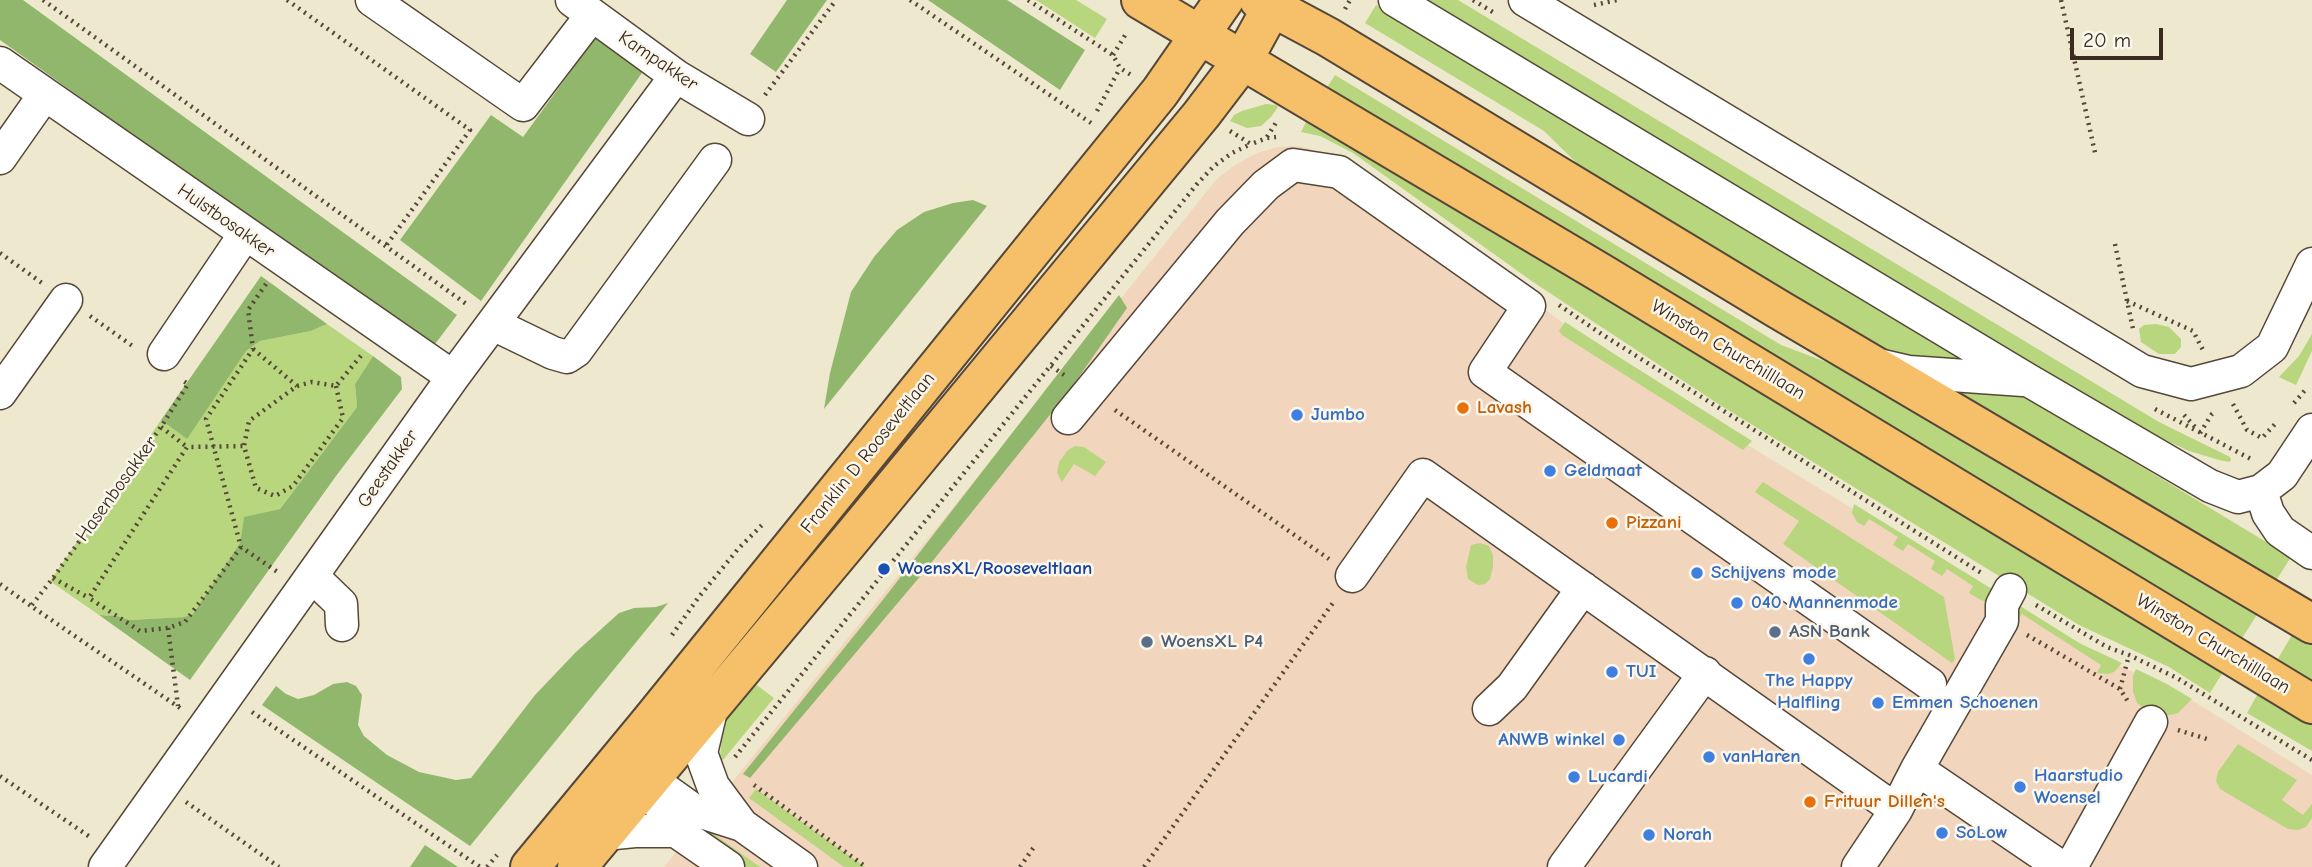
<!DOCTYPE html>
<html>
<head>
<meta charset="utf-8">
<style>
	body { margin:0 }
	#map { position:relative; width:2312px; height:867px; overflow:hidden; background:#eee9ce; font-family:"Comic Neue",sans-serif }
	canvas { display:block }
	.scale { position:absolute; left:2070px; top:28px; width:93px; height:32px; box-sizing:border-box; border:4px solid #3b2a1e; border-top:0; padding-left:9px; font-size:21px; line-height:24px; white-space:nowrap; color:#3b2a1e; -webkit-text-stroke:5px #fbf7ec; paint-order:stroke }
</style>
</head>
<body>
<div id="map">
<canvas width="2312" height="867"></canvas>
<div class="scale">20 m</div>
</div>
<script>
const g = document.querySelector('canvas').getContext('2d');
g.lineJoin = 'round';
function paint(path, color) { g.fillStyle = color; g.fill(path, 'evenodd'); }
const toPath = rows => new Path2D(rows.map(r => 'M' + r).join(''));
function trace(path, color, width, dash) { g.strokeStyle = color; g.lineWidth = width; g.lineCap = dash ? 'butt' : 'round'; g.setLineDash(dash || []); g.stroke(path); }
function write(font, color, halo, rows, align = 'center') {
  g.font = font + ' "Comic Neue",sans-serif'; g.lineWidth = 5; g.setLineDash([]); g.textBaseline = 'middle'; g.strokeStyle = halo; g.fillStyle = color; for (const [text, x, y, turn = 0] of rows) {
    g.save(); g.translate(x, y); g.rotate((+turn || 0) * Math.PI / 180); g.textAlign = isNaN(turn) ? turn : align; if (halo) g.strokeText(text, 0, 0); g.fillText(text, 0, 0); g.restore();
  }
}
paint(toPath([
	[1300,146,1333,156,1519,290,1592,345,1713,424,2094,655,2177,691,2312,775,2312,867,664,867,1216,180,1233,166,1257,153,1277,147]
]), '#f1d5bd');
paint(toPath([
	[1036,0,1076,0,1107,19,1095,38],
	[1428,0,1458,0,2159,422,2230,457,2231,460,2229,462,2219,460,2189,451,2127,422],
	[1376,5,1977,367,1895,362,1590,176,1544,131,1365,23],
	[1335,75,1781,345,1896,388,2263,605,2239,643,1325,91],
	[1266,104,1276,105,1278,107,1271,117,1261,126,1247,128,1230,121,1234,115,1242,111],
	[1309,116,2225,669,2210,693,2169,667,2079,625,1720,405,1533,282,1353,153,1320,136,1301,132],
	[1565,322,1619,357,1752,441,1743,450,1562,335,1559,331],
	[327,324,373,356,355,384,357,407,280,509,244,518,240,543,193,614,184,617,130,620,117,616,99,615,50,581,161,420,186,438,246,351,260,341,311,331],
	[2156,324,2169,327,2181,339,2181,347,2175,354,2159,354,2141,342,2139,329,2144,325],
	[2312,334,2312,351,2296,385,2279,377,2299,356],
	[1930,382,2018,392,2291,557,2272,587],
	[1075,446,1084,447,1106,462,1095,476,1074,464,1062,482,1057,473,1059,462,1068,450],
	[1763,482,1944,597,1955,659,1952,663,1783,544,1799,521,1755,492],
	[1854,504,2000,594,1988,602,1981,600,1969,593,1973,586,1947,569,1942,576,1931,569,1935,561,1908,544,1903,551,1893,545,1898,537,1869,519,1864,526,1857,522,1852,513],
	[1480,543,1489,546,1493,555,1493,567,1490,579,1485,584,1478,585,1468,579,1466,567,1471,545],
	[2012,601,2081,644,2122,663,2114,672,2108,674,2097,673,2101,665,2022,614,2017,621],
	[2293,633,2312,634,2312,687,2275,664],
	[2136,669,2167,684,2192,699,2178,713,2170,715,2162,716,2145,709,2137,703,2133,692,2133,676],
	[754,683,774,698,723,760,720,758,722,732,729,712],
	[2260,690,2312,721,2312,751,2247,713],
	[2238,744,2297,780,2282,800,2303,815,2312,804,2312,818,2306,827,2298,830,2288,829,2220,789,2216,781,2218,772],
	[756,789,865,867,844,867,749,798],
	[704,827,760,867,741,867,697,836]
]), '#b7d67d');
paint(toPath([
	[0,0,23,0,457,315,432,348,0,40],
	[787,0,827,0,776,72,750,54],
	[928,0,1007,0,1085,50,1060,90],
	[595,38,644,70,481,301,400,240,491,115,523,137],
	[973,200,987,206,824,409,830,373,851,292,874,257,897,230,924,212,953,203],
	[261,276,327,324,311,331,260,341,246,351,187,439,161,420],
	[1119,295,1127,308,1069,391,923,573,750,778,743,774,882,601],
	[373,356,401,377,402,389,336,476,190,680,99,615,117,616,130,620,184,617,193,614,240,543,244,517,280,509,357,407,355,384],
	[668,603,470,846,262,705,276,686,286,694,298,699,314,695,333,684,347,682,356,686,362,695,358,725,364,736,387,755,419,772,456,780,471,778,535,695,576,652,619,613,634,608,656,607],
	[425,845,458,867,410,867]
]), '#91b76c');
const minor = toPath([
	[372,0,523,105,592,15],
	[572,0,676,76,748,119],
	[1395,0,2028,380,2210,486,2238,497,2261,491,2282,475,2312,430],
	[1525,0,2142,371,2191,384,2241,371,2272,347,2312,264],
	[0,63,453,377],
	[0,158,45,94],
	[493,324,553,353,567,357,576,351,715,160],
	[164,354,245,234],
	[1883,366,1909,372,2023,380],
	[0,393,66,300],
	[1068,418,1230,222,1266,185,1293,165,1339,172,1529,306,1485,372,1930,684],
	[2261,491,2268,513,2280,531,2312,553],
	[312,576,341,604,342,625],
	[1352,576,1423,475,1896,810],
	[712,706,701,753,713,786,742,825,801,867],
	[1489,709,1512,687,1583,588],
	[649,759,650,779,663,813,676,831,728,867],
	[1917,769,2061,867],
	[647,779,650,779,692,809,742,825],
	[604,834,635,831,676,831],
	[105,867,453,377,676,76],
	[1564,867,1705,673],
	[1858,867,1896,810,1917,769,2002,621,2002,605,2010,590],
	[2071,867,2151,722]
]);
const major = toPath([
	[1141,0,1601,273,2312,704],
	[1259,0,1328,37,1778,309,2312,624],
	[530,867,650,722,1160,92,1224,0],
	[577,867,850,540,1201,115,1243,60,1272,7]
]);
trace(minor, '#564738', 35);
trace(major, '#564738', 42);
trace(toPath([
	[43,0,469,306],
	[287,0,470,130,385,247],
	[910,0,1091,123],
	[1028,0,1113,55,1120,68,1131,75],
	[1473,0,1496,14],
	[2061,0,2096,157],
	[1594,5,1617,0],
	[1345,9,1350,0],
	[1113,55,1127,32],
	[765,95,836,0],
	[1097,111,1120,68],
	[1230,131,1251,144,1267,138,1276,137],
	[1267,137,1277,121],
	[2115,244,2133,329],
	[0,253,42,283],
	[266,284,248,310,253,349,206,419,241,547,279,573],
	[2127,301,2193,331,2203,350],
	[1559,305,1603,335,1983,574],
	[90,316,134,347],
	[253,349,297,386],
	[1051,366,1064,375],
	[336,386,343,418,293,486,275,496,256,488,244,446,249,421,297,386,312,382,336,386,364,352],
	[2294,403,2306,389],
	[2233,404,2247,430,2262,438,2276,423],
	[2155,409,2253,460],
	[1115,410,1329,559],
	[2184,415,2197,429],
	[161,427,187,447],
	[2200,433,2212,414,2216,411],
	[241,547,185,622,168,628,140,631,89,598,187,447,244,446],
	[53,578,89,598],
	[0,584,31,606],
	[2036,605,2107,647,2129,655,2177,678,2312,760],
	[168,628,178,706],
	[672,635,698,598,738,549,762,525],
	[2027,635,2120,689,2129,703],
	[2120,689,2129,655],
	[180,708,31,606,53,578,161,427,188,384,182,380],
	[252,712,480,867],
	[2178,730,2207,739],
	[735,757,1197,184,1214,166,1232,153,1251,144],
	[0,776,90,837],
	[754,785,866,867],
	[186,802,279,867],
	[487,867,497,855],
	[1020,867,1036,844],
	[1144,867,1335,600]
]), '#564738', 4.5, [2, 5]);
trace(minor, '#fff', 32);
trace(major, '#f6c06b', 38);
for (const [x, y, r, color] of [
	[1463,408,7,"#e8710a"],
	[1297,415,7,"#3f7fe0"],
	[1550,471,7,"#3f7fe0"],
	[1612,523,7,"#e8710a"],
	[884,569,7,"#1a4fb4"],
	[1697,573,7,"#3f7fe0"],
	[1737,603,7,"#3f7fe0"],
	[1775,632,7,"#5c6f8a"],
	[1147,642,7,"#5c6f8a"],
	[1809,659,7,"#3f7fe0"],
	[1612,672,7,"#3f7fe0"],
	[1878,703,7,"#3f7fe0"],
	[1619,740,7,"#3f7fe0"],
	[1709,757,7,"#3f7fe0"],
	[1574,777,7,"#3f7fe0"],
	[2020,787,7,"#3f7fe0"],
	[1810,802,7,"#e8710a"],
	[1942,833,7,"#3f7fe0"],
	[1649,835,7,"#3f7fe0"]
]) { const dot = new Path2D(); dot.arc(x, y, r, 0, 2 * Math.PI); g.fillStyle = color; g.fill(dot); trace(dot, '#fbf7ec', 2.5); }
write('19px', '#3b2a1e', '#fbf7ec', [
	["Kampakker",658,61,34],
	["Hulstbosakker",226,221,35],
	["Winston Churchilllaan",1728,350,31],
	["Franklin D Rooseveltlaan",868,453,-51],
	["Geestakker",388,469,-55],
	["Hasenbosakker",117,489,-54],
	["Winston Churchilllaan",2213,644,31]
]);
write('bold 19px', '#c56008', '#fbf7ec', [
	["Lavash",1477,408],
	["Pizzani",1626,523],
	["Frituur Dillen's",1824,802]
], 'left');
write('bold 19px', '#366cbe', '#fbf7ec', [
	["Jumbo",1311,415],
	["Geldmaat",1564,471],
	["Schijvens mode",1711,573],
	["040 Mannenmode",1751,603],
	["TUI",1626,672],
	["The Happy",1809,681,"center"],
	["Halfling",1809,703,"center"],
	["Emmen Schoenen",1892,703],
	["ANWB winkel",1605,740,"right"],
	["vanHaren",1723,757],
	["Haarstudio",2034,776],
	["Woensel",2034,798],
	["Lucardi",1588,777],
	["SoLow",1956,833],
	["Norah",1663,835]
], 'left');
write('bold 19px', '#164399', '#fbf7ec', [
	["WoensXL/Rooseveltlaan",898,569]
], 'left');
write('bold 19px', '#4e5e75', '#fbf7ec', [
	["ASN Bank",1789,632],
	["WoensXL P4",1161,642]
], 'left');
</script>
</body>
</html>
